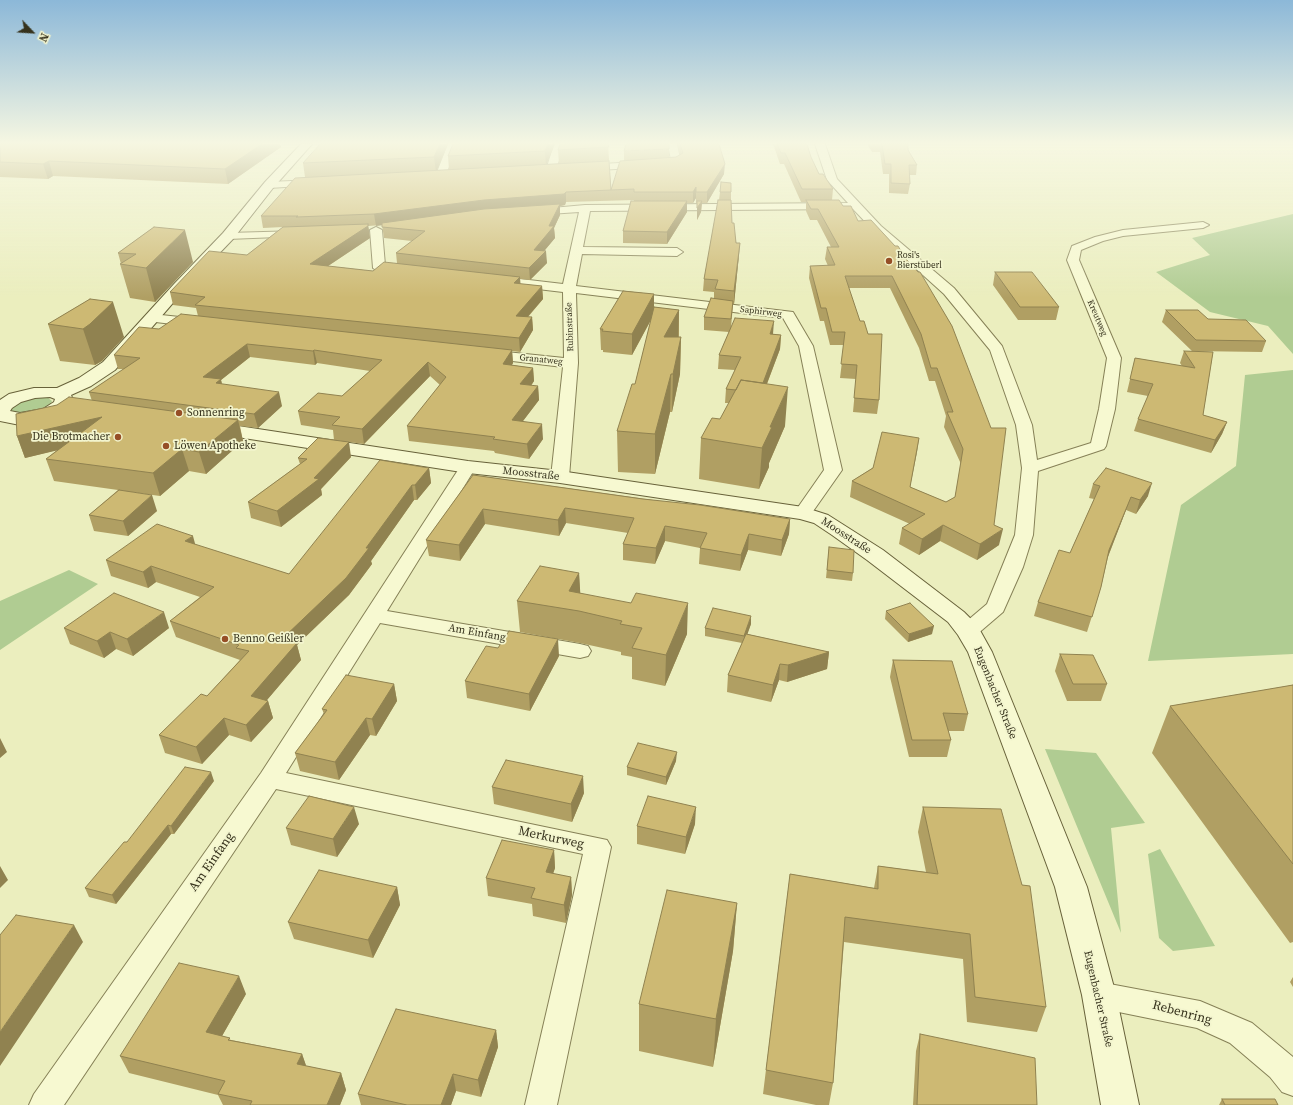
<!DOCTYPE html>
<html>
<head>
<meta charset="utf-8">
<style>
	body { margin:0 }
	#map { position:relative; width:1293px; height:1105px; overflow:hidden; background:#ebeebe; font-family:"Source Serif 4",serif }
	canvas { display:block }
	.north { position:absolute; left:12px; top:12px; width:40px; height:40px; -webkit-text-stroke:3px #f3f5ce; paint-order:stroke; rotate:115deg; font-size:11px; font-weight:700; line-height:16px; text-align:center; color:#36321c }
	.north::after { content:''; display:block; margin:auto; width:14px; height:18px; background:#36321c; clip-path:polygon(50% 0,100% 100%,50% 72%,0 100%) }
</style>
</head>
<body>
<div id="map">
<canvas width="1293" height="1105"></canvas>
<div class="north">N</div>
</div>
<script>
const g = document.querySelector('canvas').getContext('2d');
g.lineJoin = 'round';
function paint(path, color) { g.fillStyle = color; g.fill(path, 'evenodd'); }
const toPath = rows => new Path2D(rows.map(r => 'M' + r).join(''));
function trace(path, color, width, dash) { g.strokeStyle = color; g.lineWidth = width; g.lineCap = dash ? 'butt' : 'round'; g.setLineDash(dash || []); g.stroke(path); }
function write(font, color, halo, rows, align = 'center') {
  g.font = font + ' "Source Serif 4",serif'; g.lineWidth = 3.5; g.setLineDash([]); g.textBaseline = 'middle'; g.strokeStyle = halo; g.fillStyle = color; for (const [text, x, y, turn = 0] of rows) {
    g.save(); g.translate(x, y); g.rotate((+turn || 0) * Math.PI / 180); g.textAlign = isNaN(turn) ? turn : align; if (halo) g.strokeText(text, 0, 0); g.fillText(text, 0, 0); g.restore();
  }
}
paint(toPath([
	[1293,214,1293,354,1268,326,1210,312,1156,272,1210,255,1192,238],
	[1293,370,1293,654,1148,661,1181,505,1236,466,1245,375],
	[47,397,52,401,50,406,31,414,13,413,10,411,10,408,29,398],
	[69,570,98,584,0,650,0,601],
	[1045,749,1096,753,1145,823,1111,828,1121,933],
	[1160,849,1215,946,1173,951,1159,938,1148,854]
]), '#b0cc92');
const street = toPath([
	[448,144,458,144,445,177,444,179,436,179,435,177,448,144],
	[554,144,564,144,556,170,551,173,546,170,554,144],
	[668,144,677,144,681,163,679,165,584,171,579,168,584,165,671,160,668,144],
	[815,144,825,144,837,179,881,226,954,288,1002,346,1032,425,1037,460,1091,443,1099,409,1107,358,1067,260,1072,246,1095,237,1123,230,1203,222,1209,225,1203,228,1123,236,1103,241,1081,250,1079,260,1121,358,1115,409,1106,446,1104,449,1038,471,1033,535,1023,567,1003,612,975,636,968,638,961,636,958,631,961,626,987,604,1015,535,1022,468,1016,425,990,350,944,294,873,230,853,209,590,211,583,247,677,248,683,252,677,256,582,254,576,286,793,312,813,346,842,470,809,517,803,518,797,517,794,513,824,470,799,346,783,318,576,293,578,363,569,477,566,481,560,482,554,481,551,477,563,367,487,358,482,357,480,354,482,351,487,350,564,358,563,292,495,284,489,280,495,276,563,284,579,212,534,215,529,212,530,210,585,205,848,203,827,180,815,144],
	[314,180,319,183,318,185,269,188,264,185,269,182,314,180],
	[376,227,382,230,385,265,406,267,408,270,406,273,379,272,373,268,370,230,376,227],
	[299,231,303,232,305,234,303,236,228,239,222,236,228,233,299,231],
	[152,314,198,319,203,320,205,323,203,326,198,327,147,321,145,318,147,315,152,314],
	[468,462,474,463,476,467,387,611,580,644,588,646,591,651,588,656,580,658,380,623,286,773,607,840,611,847,557,1105,525,1105,583,854,276,789,64,1105,29,1105,34,1094,261,773,460,467,462,463,468,462],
	[1099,982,1200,1001,1252,1023,1293,1057,1293,1096,1282,1092,1270,1077,1230,1043,1197,1028,1099,1008,1089,1005,1084,995,1089,985,1099,982]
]);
const secondary = toPath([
	[301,144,312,144,273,188,233,239,185,289,115,370,91,386,71,395,73,400,68,409,55,417,20,425,0,421,0,400,9,394,34,388,57,388,79,378,103,362,175,283,223,233,265,182,301,144],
	[50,397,55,399,54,402,43,409,20,413,10,411,12,408,21,402,35,398,50,397],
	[212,422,468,461,560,471,803,507,828,515,883,550,964,612,977,625,992,652,1087,887,1116,995,1139,1105,1101,1105,1082,995,1055,887,968,652,958,635,948,622,867,560,832,535,814,523,800,519,560,483,468,473,205,432,203,428,205,424,212,422]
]);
trace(street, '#868157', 2);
trace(secondary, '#68623a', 2);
paint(street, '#f7f9d1');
paint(secondary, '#f7f9d1');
paint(toPath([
	[0,144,280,144,281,147,228,184,53,176,48,179,0,177],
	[448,144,437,170,449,170,448,156,453,144,555,144,546,164,559,164,558,150,608,144,611,190,624,160,624,151,669,149,669,158,676,157,680,155,677,144,719,144,724,174,707,203,702,203,701,212,697,220,697,203,696,203,696,198,693,203,687,203,687,212,667,244,623,243,623,231,634,200,566,202,565,205,560,206,560,215,554,228,555,238,544,251,547,263,530,280,520,279,520,284,542,286,543,299,528,317,532,317,533,330,520,352,512,351,513,363,512,365,533,368,534,381,531,386,538,386,539,400,523,421,543,439,529,459,495,453,494,451,409,441,407,426,440,385,430,376,364,444,334,440,333,430,301,425,298,411,342,396,370,371,317,363,315,365,250,357,221,380,222,384,282,406,258,428,240,426,243,441,206,474,189,471,160,496,131,492,157,511,128,536,94,531,89,515,118,490,54,481,46,459,57,450,25,458,17,436,92,401,89,392,124,369,118,369,114,355,159,329,198,316,196,308,173,305,170,292,247,255,283,227,263,228,261,216,305,177,303,163],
	[382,225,384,238,412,241,396,253,397,263,373,271,328,266,370,238,368,226],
	[773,144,807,144,811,157,819,174,833,189,832,200,843,206,858,221,895,246,994,525,999,545,977,560,940,541,919,555,899,544,902,528,910,524,850,497,852,481,919,438,910,487,946,502,955,497,961,464,944,427,946,416,935,381,929,381,919,348,890,288,849,288,879,400,877,414,853,412,856,379,840,378,844,345,830,345,824,321,820,321,809,278,810,266,828,266,825,259,827,247,831,247,817,220,810,220,806,211,806,202,801,202,784,164,780,164],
	[867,144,908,144,908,150,917,165,916,175,909,175,910,184,908,194,889,193,889,174,883,174,880,152,872,152],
	[720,192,731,192,731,200,732,223,739,255,734,304,733,304,731,328,781,335,780,349,767,384,785,426,769,463,769,467,759,489,699,479,701,438,720,419,729,403,725,403,726,389,735,370,718,369,719,355,729,332,704,330,704,317,714,299,714,292,703,291,704,279,719,200],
	[154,227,193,262,155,302,130,298,120,264,121,264,118,253],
	[995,272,1059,307,1056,320,1018,320,993,285],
	[654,294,654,307,679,310,679,337,681,337,680,374,672,412,670,412,655,474,618,472,617,431,635,384,651,320,632,355,603,352,603,350,601,350,600,329],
	[90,299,124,337,102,361,95,365,60,361,48,324],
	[1166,310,1208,319,1266,341,1262,352,1192,351,1162,322],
	[1184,351,1213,352,1203,415,1227,422,1222,434,1211,453,1134,431,1138,419,1148,396,1127,392,1135,358,1182,366,1180,363],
	[351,457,321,489,322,495,281,527,251,518,248,502,300,464,298,458],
	[429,468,431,483,417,500,414,500,371,561,372,564,349,595,297,645,301,660,266,701,268,701,273,718,251,742,229,735,202,764,165,753,159,735,207,696,240,660,176,637,170,621,200,597,156,582,148,588,111,576,106,560,196,545,289,574],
	[473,475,790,519,789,534,781,556,748,550,740,571,699,564,700,548,665,541,655,564,623,560,623,544,628,533,566,523,559,536,485,524,460,561,429,556,426,540],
	[1093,484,1148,496,1136,514,1126,510,1108,557,1101,587,1087,632,1034,616,1038,602,1070,553,1094,499,1089,498],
	[829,547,853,573,852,581,826,578],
	[579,573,580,593,687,634,665,686,632,679,632,657,621,655,621,652,580,643,520,632,517,601],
	[886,611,932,634,908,642,885,619],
	[751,624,747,634,829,652,827,669,787,682,779,680,771,702,727,692,728,675,742,643,705,636,705,628],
	[64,628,169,628,133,656,116,649,104,658,70,644],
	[498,648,559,656,530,711,467,698,465,681],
	[1060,654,1107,684,1101,701,1067,701,1055,671],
	[893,660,968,714,964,731,948,731,951,740,947,757,909,757,890,677],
	[394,684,397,701,376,736,370,735,339,780,300,771,295,753,324,714,322,709],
	[1293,685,1293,942,1290,943,1152,753,1170,706],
	[676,761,666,785,627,775,627,767],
	[214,781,174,834,171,834,116,904,89,897,85,888,127,842],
	[492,787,584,793,572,822,494,804],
	[923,807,1046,1007,1037,1032,967,1022,963,959,844,942,833,1083,829,1105,816,1105,763,1094,790,874,874,888,878,866,926,872,918,832],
	[359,824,337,857,291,845,286,828],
	[695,824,685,854,637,844,637,826],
	[554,850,555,868,553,874,571,877,572,895,566,923,533,916,532,904,488,896,486,878],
	[397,887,400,905,373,958,294,939,288,922],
	[737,903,733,951,713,1067,639,1051,639,1004],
	[1293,977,1293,987,1290,982],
	[246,994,222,1036,231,1040,302,1054,306,1066,341,1073,346,1090,340,1105,223,1105,218,1095,129,1073,120,1056],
	[496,1030,498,1047,481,1097,456,1091,451,1105,361,1105,358,1094],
	[920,1034,1037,1105,913,1105,916,1051],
	[1222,1099,1278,1105,1219,1105]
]), '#b09f63');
paint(toPath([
	[260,144,280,144,281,147,228,184,225,169],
	[440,144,448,144,436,172,434,157],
	[548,144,555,144,546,166,545,151],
	[49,161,53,176,48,179,43,164],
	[725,164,724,174,707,203,707,192],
	[696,187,696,198,693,203,693,192],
	[566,192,566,202,565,205,560,206,560,215,554,228,555,238,535,262,485,212,376,226,374,214,484,200],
	[687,201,687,212,667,244,667,232],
	[702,201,701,212,697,220,697,208],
	[368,224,370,238,313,276,310,264],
	[185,230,193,262,155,302,146,268],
	[740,243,739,255,734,304,734,291],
	[546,251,547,263,530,280,529,268],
	[520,277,521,290,514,283],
	[542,286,543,299,517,329,516,316],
	[654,294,654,314,632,355,632,334],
	[113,302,124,337,102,361,95,365,83,329],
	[679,310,678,346,664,337],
	[532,317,533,330,520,352,519,338],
	[774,321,773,334,770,334],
	[781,335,780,349,758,407,759,393],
	[681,337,680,374,672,412,673,374],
	[247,344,250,357,221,380,224,393,203,377],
	[314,350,317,363,315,365,313,351],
	[512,350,513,363,504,378,503,364],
	[428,362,430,376,364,444,362,429],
	[533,368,534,381,522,398,520,384],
	[671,374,670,412,655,474,655,434],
	[538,386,539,400,513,434,512,420],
	[788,387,785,426,769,463,769,467,759,489,762,448,770,427],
	[279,392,282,406,258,428,254,414],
	[102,417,109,438,25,458,17,436],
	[238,420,243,441,206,474,199,452],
	[1227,422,1222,434,1211,453,1215,440],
	[542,424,543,439,529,459,527,444],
	[919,438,917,452,907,502,910,487],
	[349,442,351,457,321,489,322,495,281,527,277,511,314,478],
	[182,449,189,471,160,496,153,473],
	[429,468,431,483,417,500,415,485],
	[1152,483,1148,496,1136,514,1140,500],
	[412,485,414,500,371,561,372,564,349,595,297,645,301,660,256,713,251,696,281,640,366,548],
	[152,495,157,511,128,536,123,521],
	[1131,497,1126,510,1105,564,1109,550],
	[565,508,566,523,559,536,558,520],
	[483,509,485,524,460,561,459,545],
	[790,519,789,534,781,556,782,540],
	[943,525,940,541,919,555,922,539],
	[665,526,665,541,655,564,656,548],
	[1003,529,999,545,977,560,980,544],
	[749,534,748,550,740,571,741,555],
	[193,536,197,551,185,541],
	[151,566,156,582,148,588,143,572],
	[579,573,581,604,569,591],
	[688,603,687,634,665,686,666,655],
	[164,612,169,628,133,656,127,639],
	[751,616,751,624,744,644,744,636],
	[934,626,932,634,908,642,909,634],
	[110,632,116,649,104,658,97,641],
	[558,639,559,656,530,711,529,694],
	[829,652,827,669,787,682,788,665],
	[780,664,779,680,771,702,773,685],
	[394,684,397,701,376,736,372,719],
	[268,701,273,718,251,742,246,725],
	[224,718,229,735,202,764,196,747],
	[366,718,370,735,339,780,335,762],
	[0,738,7,752,0,758],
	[677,752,676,761,666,785,666,777],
	[211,772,214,781,174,834,171,826],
	[583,776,584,793,572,822,571,804],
	[354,807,359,824,337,857,333,839],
	[696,807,695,824,685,854,686,837],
	[168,825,171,834,116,904,112,895],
	[554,850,555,868,547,890,546,872],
	[0,866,8,880,0,888],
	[571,877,572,895,566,923,564,905],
	[397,887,400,905,373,958,368,940],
	[737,903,733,951,713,1067,716,1019],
	[74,925,83,942,0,1066,0,1032],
	[239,976,246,994,214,1050,206,1032],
	[496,1030,498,1047,481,1097,478,1080],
	[302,1054,308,1071,297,1064],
	[341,1073,346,1090,340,1105,327,1105],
	[453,1074,456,1091,451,1105,441,1105]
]), '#908250');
const building = toPath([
	[0,144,262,144,225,169,49,161,43,164,0,162,0,144],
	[320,144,440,144,434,157,303,163,320,144],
	[453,144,548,144,545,151,448,156,453,144],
	[560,144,608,144,609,147,558,150,560,144],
	[626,144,669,144,669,149,624,151,626,144],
	[680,144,719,144,725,164,707,192,696,192,696,187,693,192,634,192,634,189,611,190,620,161,676,157,683,153,680,144],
	[777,144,807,144,811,157,819,174,823,174,833,189,802,189,785,153,781,153,777,144],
	[882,144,908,144,908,150,917,165,909,165,910,184,891,183,891,164,885,164,882,144],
	[609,161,611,190,566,192,564,194,484,200,374,214,296,217,298,216,261,216,295,178,609,161],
	[721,182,731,183,731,192,720,192,721,182],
	[718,200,731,200,732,223,734,223,736,243,740,243,734,291,715,289,718,280,704,279,718,200],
	[806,200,839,200,843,206,851,206,858,221,871,220,895,246,898,246,906,259,918,272,920,272,952,326,991,428,1006,428,994,525,1003,529,980,544,943,525,922,539,902,528,925,514,852,481,873,468,882,432,919,438,910,487,946,502,955,497,963,449,947,412,953,412,937,368,931,368,921,334,892,276,845,276,860,321,864,321,868,334,882,334,879,400,854,398,857,365,841,364,845,332,832,332,826,308,821,308,810,266,835,265,827,247,839,247,818,209,811,209,806,200],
	[631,201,687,201,667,232,623,231,631,201],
	[697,201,702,201,697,208,697,201],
	[560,204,549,226,554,226,534,250,546,251,529,268,396,253,425,231,382,227,382,223,484,209,560,204],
	[368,224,368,226,310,264,373,271,384,262,520,277,514,283,542,286,516,316,532,317,519,338,195,305,205,297,170,292,209,251,247,255,283,227,368,224],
	[154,227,185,230,146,268,120,264,136,254,118,253,154,227],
	[995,272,1032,272,1059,307,1020,307,995,272],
	[623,291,654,294,632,334,602,331,603,329,600,329,623,291],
	[711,298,733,301,731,319,704,317,711,298],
	[90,299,113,302,90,324,83,329,48,324,90,299],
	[654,307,679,310,664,337,681,337,673,374,671,374,655,434,617,431,632,384,635,384,654,307],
	[1166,310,1198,310,1208,319,1246,320,1266,341,1196,340,1166,310],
	[181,314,512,350,503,364,533,368,520,384,538,386,512,420,542,424,527,444,493,439,495,437,407,426,446,377,428,362,362,429,332,425,340,417,298,411,318,393,342,396,382,360,314,350,313,351,247,344,203,377,221,379,216,383,279,392,254,414,89,392,140,358,114,355,139,327,159,329,181,314],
	[735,318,774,321,770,334,781,335,763,383,741,380,736,390,726,389,741,357,719,355,735,318],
	[1184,351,1213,352,1203,415,1227,422,1215,440,1138,419,1153,384,1130,379,1135,358,1195,368,1184,351],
	[741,380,788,387,770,427,772,427,762,448,701,438,712,418,720,419,741,380],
	[69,397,238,420,199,452,182,449,153,473,46,459,102,417,17,436,16,414,57,405,69,397],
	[318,438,349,442,314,478,319,479,277,511,248,502,307,459,298,458,318,438],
	[380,460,429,468,415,485,412,485,366,548,369,548,346,578,281,640,297,643,251,696,268,701,246,725,224,718,196,747,159,735,201,694,207,696,249,651,236,648,239,645,170,621,214,587,151,566,143,572,106,560,157,524,193,536,185,541,289,574,380,460],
	[1106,468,1152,483,1140,500,1131,497,1109,550,1101,587,1092,617,1038,602,1059,550,1070,553,1100,486,1093,484,1106,468],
	[473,475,643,499,700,505,790,519,782,540,749,534,741,555,700,548,707,533,665,526,656,548,623,544,634,518,565,508,558,520,483,509,459,545,426,540,473,475],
	[119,490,152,495,123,521,89,515,119,490],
	[829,547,854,550,853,573,827,570,829,547],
	[540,566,579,573,569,591,631,603,636,593,688,603,666,655,632,648,642,628,620,624,622,621,579,611,517,601,540,566],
	[114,593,164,612,127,639,110,632,97,641,64,628,114,593],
	[910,603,934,626,909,634,886,611,910,603],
	[713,608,751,616,744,636,705,628,713,608],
	[509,631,558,639,529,694,465,681,486,646,498,648,509,631],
	[746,634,829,652,788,665,780,664,773,685,728,675,746,634],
	[1060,654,1093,655,1107,684,1073,684,1060,654],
	[893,660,952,661,968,714,943,713,951,740,912,740,893,660],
	[346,675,394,684,372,719,366,718,335,762,295,753,327,710,322,709,346,675],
	[1293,685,1293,864,1170,706,1293,685],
	[638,743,677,752,666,777,627,767,638,743],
	[506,760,583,776,571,804,492,787,506,760],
	[185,767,211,772,171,826,168,825,112,895,85,888,124,842,127,842,185,767],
	[309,796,354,807,333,839,286,828,309,796],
	[648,796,696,807,686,837,637,826,648,796],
	[923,807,1001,809,1022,885,1030,886,1046,1007,975,997,970,934,845,917,833,1083,766,1070,790,874,878,889,878,866,938,874,923,807],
	[502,840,554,850,546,872,571,877,564,905,531,898,535,888,486,878,502,840],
	[319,870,397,887,368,940,288,922,319,870],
	[667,890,737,903,716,1019,639,1004,667,890],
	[16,915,74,925,0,1032,0,935,16,915],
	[179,963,239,976,206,1032,230,1038,228,1040,302,1054,297,1064,341,1073,327,1105,250,1105,252,1101,218,1094,225,1081,120,1056,179,963],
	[396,1009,496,1030,478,1080,453,1074,441,1105,407,1105,358,1094,396,1009],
	[920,1034,1035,1058,1037,1105,917,1105,920,1034],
	[1222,1099,1275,1099,1278,1105,1225,1105,1222,1099]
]);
paint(building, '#cdb973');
trace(building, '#908250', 1);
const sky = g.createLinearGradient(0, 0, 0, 298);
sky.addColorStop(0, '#8cb8d8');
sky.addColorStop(0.48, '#f6f7e2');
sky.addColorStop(1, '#f6f7e200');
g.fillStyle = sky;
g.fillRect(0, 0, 1293, 298);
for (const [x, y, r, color] of [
	[889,261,4,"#964e26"],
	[179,413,4,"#964e26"],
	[118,437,4,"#964e26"],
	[166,446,4,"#964e26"],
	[225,639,4,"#964e26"]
]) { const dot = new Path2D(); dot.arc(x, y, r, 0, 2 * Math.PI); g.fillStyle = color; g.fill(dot); trace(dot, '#f3f5ce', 1.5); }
write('9px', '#36321c', '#f3f5ce', [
	["Rosi's",897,256],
	["Bierstüberl",897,266]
], 'left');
write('9px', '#36321c', '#f3f5ce', [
	["Saphirweg",761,312,7],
	["Kreutweg",1097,318,67],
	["Rubinstraße",570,327,-92],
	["Granatweg",541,360,6]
]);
write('11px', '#36321c', '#f3f5ce', [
	["Sonnenring",187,413],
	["Die Brotmacher",110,437,"right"],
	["Löwen Apotheke",174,446],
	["Benno Geißler",233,639]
], 'left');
write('11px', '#36321c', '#f3f5ce', [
	["Moosstraße",531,474,6],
	["Moosstraße",846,536,33],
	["Am Einfang",477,633,10],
	["Eugenbacher Straße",995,693,68],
	["Eugenbacher Straße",1098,999,77]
]);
write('13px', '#36321c', '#f3f5ce', [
	["Merkurweg",551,838,12],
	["Am Einfang",212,862,-55],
	["Rebenring",1182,1013,15]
]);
</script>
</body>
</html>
